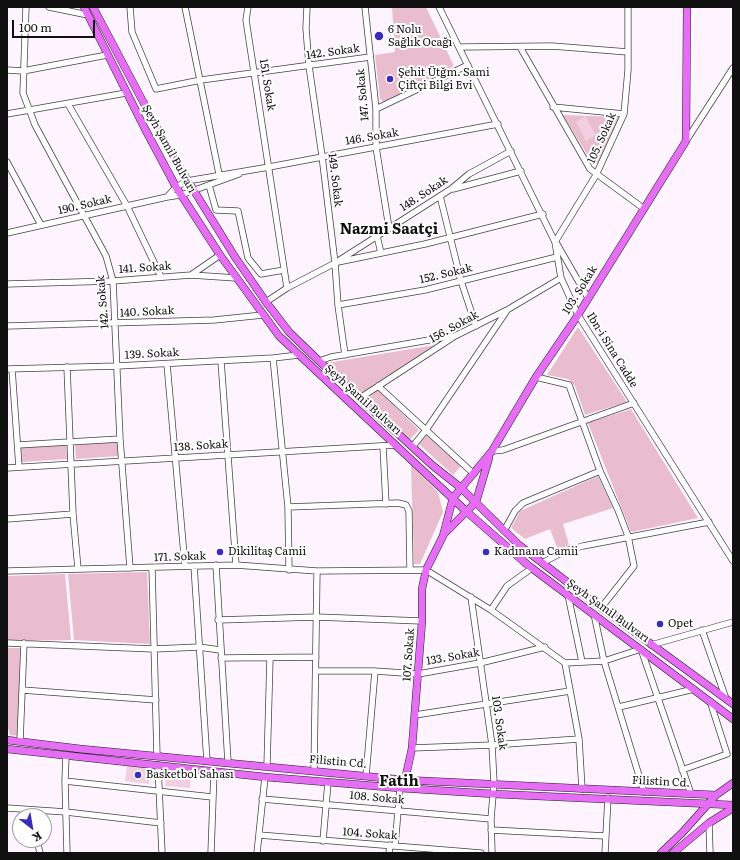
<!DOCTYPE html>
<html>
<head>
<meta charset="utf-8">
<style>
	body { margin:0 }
	#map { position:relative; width:740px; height:860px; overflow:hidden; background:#fef4ff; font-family:Literata,serif }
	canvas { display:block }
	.frame { position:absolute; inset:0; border:8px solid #101010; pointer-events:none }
	.north { position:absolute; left:12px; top:808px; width:40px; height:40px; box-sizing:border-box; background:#fff; border:1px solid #9f9f9f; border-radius:50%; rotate:149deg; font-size:11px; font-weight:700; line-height:16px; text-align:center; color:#101010 }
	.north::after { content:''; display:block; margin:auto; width:14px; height:18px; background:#382bbe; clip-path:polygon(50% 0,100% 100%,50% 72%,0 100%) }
	.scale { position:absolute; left:12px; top:20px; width:83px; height:18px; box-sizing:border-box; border:2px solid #101010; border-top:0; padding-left:5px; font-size:12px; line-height:14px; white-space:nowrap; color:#101010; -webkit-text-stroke:3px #fff; paint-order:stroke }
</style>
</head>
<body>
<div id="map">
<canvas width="740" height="860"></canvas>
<div class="frame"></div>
<div class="north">K</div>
<div class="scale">100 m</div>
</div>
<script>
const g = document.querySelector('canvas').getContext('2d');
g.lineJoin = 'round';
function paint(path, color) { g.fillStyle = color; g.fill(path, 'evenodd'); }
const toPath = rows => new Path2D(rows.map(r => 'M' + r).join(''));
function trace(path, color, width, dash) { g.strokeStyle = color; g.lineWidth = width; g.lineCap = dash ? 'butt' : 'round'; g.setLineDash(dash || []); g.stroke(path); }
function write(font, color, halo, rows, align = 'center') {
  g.font = font + ' Literata,serif'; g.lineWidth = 4; g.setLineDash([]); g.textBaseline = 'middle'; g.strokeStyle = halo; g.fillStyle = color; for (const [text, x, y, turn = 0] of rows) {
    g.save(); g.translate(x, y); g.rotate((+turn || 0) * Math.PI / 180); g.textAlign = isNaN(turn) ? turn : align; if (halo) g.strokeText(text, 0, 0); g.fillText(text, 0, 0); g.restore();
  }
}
paint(toPath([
	[392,7,426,7,454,66,384,102,380,99,375,55,395,52],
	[563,115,621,117,598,163,593,164],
	[578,327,627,402,585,415,575,386,568,379,547,375],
	[435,345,360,394,327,363],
	[378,390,419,430,410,439,367,399],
	[631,409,698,518,631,532,588,423],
	[427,435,461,466,453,475,419,444],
	[117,442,118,456,76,459,75,445],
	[66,444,67,459,22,462,21,448],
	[411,465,438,492,443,512,420,564,414,564],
	[598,476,613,508,563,524,569,545,558,550,550,529,525,539,511,528,520,511],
	[147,572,150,644,74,640,68,574],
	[65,574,71,640,7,641,7,576],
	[7,648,20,648,19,736,10,735,7,724]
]), '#e9bdce');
paint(toPath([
	[585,116,596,135,586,141,576,122],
	[127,766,150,768,149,784,125,781],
	[167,770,191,773,190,788,165,786]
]), '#f1cfe0');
const minor = toPath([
	[26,7,23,93,35,125,106,256,113,281,120,439,130,568],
	[49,7,88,15],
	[130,7,132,32,156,89,201,80,370,57],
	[185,7,219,174],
	[248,7,246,20,287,288],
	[307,7,306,28,309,66,322,156,335,263,338,305,345,355],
	[365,7,376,109,376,147,389,228],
	[439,7,555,242,561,278,578,315,733,561],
	[460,47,552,46,628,52],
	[520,47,590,169,643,208],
	[7,70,23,71,107,55],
	[68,104,127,206,161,277],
	[553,107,624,114],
	[376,109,468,65],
	[7,114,126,93],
	[686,141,733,68],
	[7,162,41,225],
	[209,185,216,210,238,211,248,258,261,274,284,270],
	[453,189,521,171],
	[440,196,461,281,476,326],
	[167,197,176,187,187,181,269,167,498,124],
	[7,233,167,197,181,195,239,174],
	[377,236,381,253],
	[555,242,596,175,624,114,628,70,628,7],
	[557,244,588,298],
	[338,262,425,244,543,214],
	[191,275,220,255],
	[7,284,113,281,191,275,236,278],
	[266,302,287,288,335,263,451,189,469,174,511,151],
	[338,305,425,290,557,257],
	[7,326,214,320,263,315],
	[273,358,288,507,289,570],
	[221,361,236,565],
	[319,361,331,357,452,336],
	[167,364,185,566],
	[67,367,73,514,78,569],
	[7,369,117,366,273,358,299,355],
	[12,369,19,467],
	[536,377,569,385,600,471,618,510,628,536,634,566,601,608],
	[378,386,474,474],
	[360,398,455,336,507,310,561,278],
	[18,445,120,439],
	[383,446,386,504],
	[413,446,426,430,506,312],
	[492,451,503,450,634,403],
	[7,468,396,445],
	[288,507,398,503,406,505,409,511,410,570],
	[7,519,73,514],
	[504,531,515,511,523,503,600,471],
	[542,563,565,551,583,546,709,522],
	[216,565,228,762],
	[194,566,207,761],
	[152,568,157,756],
	[7,571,236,565,317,571,426,570,491,610,507,586,532,568],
	[568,595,582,662],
	[471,597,492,745,494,783,491,819,492,853],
	[491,610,565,663,604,661,641,649,691,794],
	[594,614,604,661,644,792],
	[218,620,316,617,422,621],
	[702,630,726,699],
	[7,643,154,649,199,647,220,650],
	[651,645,733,622],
	[221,658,316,657],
	[565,663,579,739,582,789],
	[316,671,375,671,418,674,480,663,545,647],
	[22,690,156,700],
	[619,707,694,689],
	[415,715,570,691],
	[20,741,24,643],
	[412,748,492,745,579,739],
	[66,756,65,781,67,853],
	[158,765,162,853],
	[267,766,270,658],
	[682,770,727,754,710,701],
	[314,771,317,571],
	[366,776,375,671],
	[65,781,212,797],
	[262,799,491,819],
	[7,808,66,812,161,823],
	[709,823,710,853],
	[491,830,605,836],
	[259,835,481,853],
	[37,840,40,853],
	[323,841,328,782],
	[395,846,400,788],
	[211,853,214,771],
	[257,853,265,777],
	[389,853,390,845],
	[605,853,608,798]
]);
const major = toPath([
	[84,7,144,127,176,187,220,255,279,336,467,512,529,566,733,719],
	[93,7,167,147,235,257,266,302,289,332,319,361,432,465,461,488,519,545,584,595,733,704],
	[444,534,476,502,489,458],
	[7,740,81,749,405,780,716,795],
	[7,749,265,777,400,788,494,794,733,805],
	[400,788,405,780,412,748,422,621,422,589,426,570,443,536,453,498,492,451,536,377,578,315,686,141,687,7],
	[661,853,682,833,716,795,733,783],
	[673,853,709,823,733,808]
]);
trace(minor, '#434343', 7);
trace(major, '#212121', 8);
trace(minor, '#fff', 5.5);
trace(major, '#e66ef4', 7);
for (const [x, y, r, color] of [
	[379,36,5,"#382bbe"],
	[390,79,4,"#382bbe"],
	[220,552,4,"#382bbe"],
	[486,552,4,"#382bbe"],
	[660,624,4,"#382bbe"],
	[138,775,4,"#382bbe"]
]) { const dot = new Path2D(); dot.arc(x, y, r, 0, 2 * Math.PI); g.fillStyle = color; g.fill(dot); trace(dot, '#fff', 1.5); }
write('11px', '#101010', '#fff', [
	["6 Nolu",388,30],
	["Sağlık Ocağı",388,43],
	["Şehit Ütğm. Sami",398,73],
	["Çiftçi Bilgi Evi",398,86],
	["Dikilitaş Camii",228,552],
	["Kadınana Camii",494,552],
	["Opet",668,624],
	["Basketbol Sahası",146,775]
], 'left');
write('11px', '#101010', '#fff', [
	["142. Sokak",333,52,-8],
	["151. Sokak",267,85,81],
	["147. Sokak",363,95,-95],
	["146. Sokak",372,137,-10],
	["105. Sokak",602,138,-66],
	["Şeyh Şamil Bulvarı",169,149,61],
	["149. Sokak",335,180,83],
	["148. Sokak",424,194,-33],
	["190. Sokak",85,205,-13],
	["141. Sokak",145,268,-4],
	["152. Sokak",446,274,-13],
	["103. Sokak",580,290,-58],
	["142. Sokak",103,302,-95],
	["140. Sokak",147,312,-3],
	["156. Sokak",454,327,-29],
	["Ibn-i Sina Cadde",612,350,58],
	["139. Sokak",152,354,-3],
	["Şeyh Şamil Bulvarı",363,400,42],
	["138. Sokak",201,446,-4],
	["171. Sokak",180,557,-2],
	["Şeyh Şamil Bulvarı",608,611,36],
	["107. Sokak",409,655,-86],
	["133. Sokak",453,657,-10],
	["103. Sokak",499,723,82],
	["Filistin Cd.",338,762,5],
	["Filistin Cd.",661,782,3],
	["108. Sokak",377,798,5],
	["104. Sokak",370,834,4]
]);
write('bold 15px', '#101010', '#fff', [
	["Nazmi Saatçi",389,230],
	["Fatih",399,782]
]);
</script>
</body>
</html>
